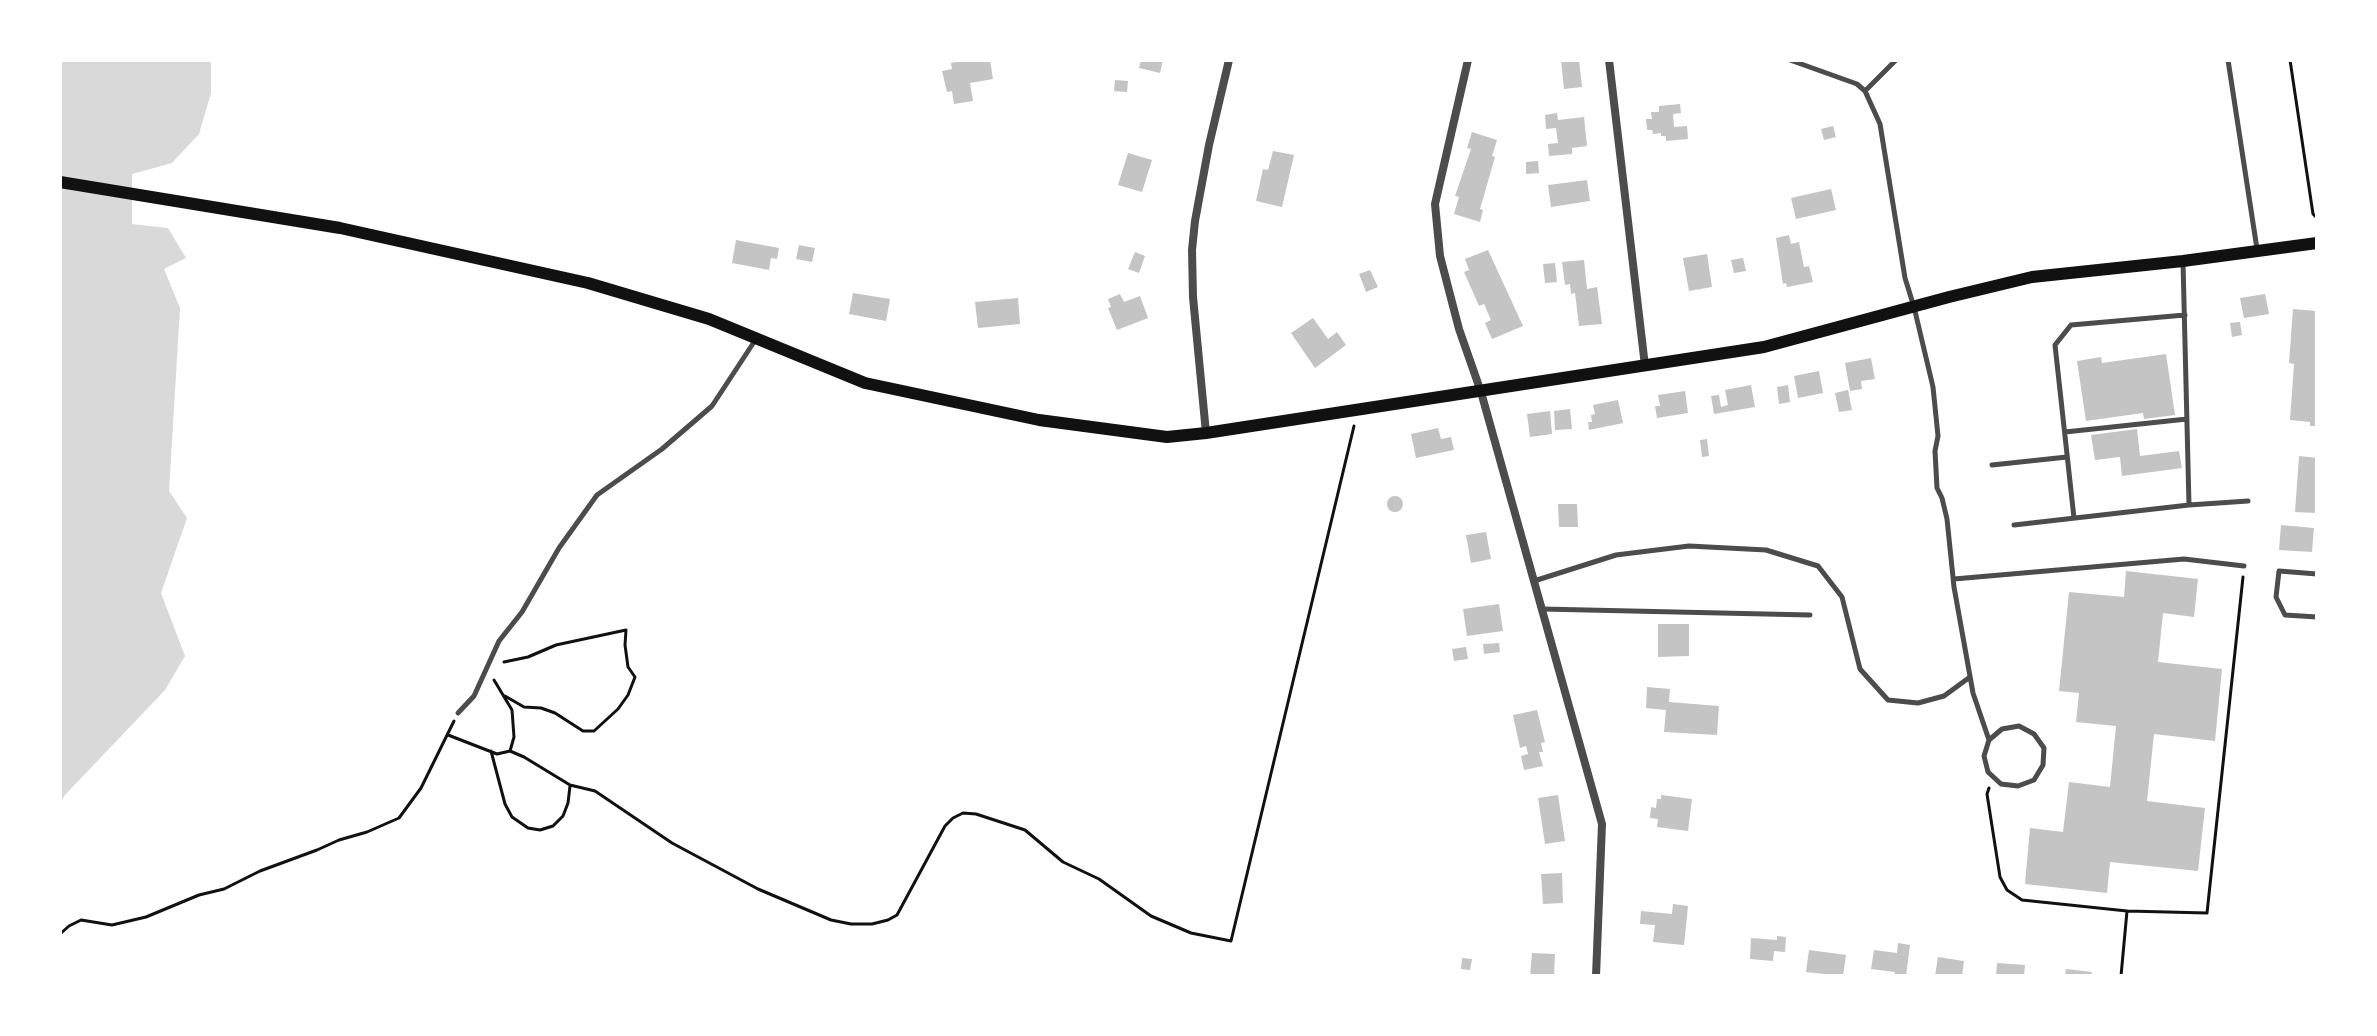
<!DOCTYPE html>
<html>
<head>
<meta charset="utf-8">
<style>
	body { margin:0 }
	#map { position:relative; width:2377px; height:1036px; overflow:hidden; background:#fff; font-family:Raleway,sans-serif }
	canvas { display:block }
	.frame { position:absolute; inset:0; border:62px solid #fff; pointer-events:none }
</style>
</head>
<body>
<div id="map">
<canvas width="2377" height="1036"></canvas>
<div class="frame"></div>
</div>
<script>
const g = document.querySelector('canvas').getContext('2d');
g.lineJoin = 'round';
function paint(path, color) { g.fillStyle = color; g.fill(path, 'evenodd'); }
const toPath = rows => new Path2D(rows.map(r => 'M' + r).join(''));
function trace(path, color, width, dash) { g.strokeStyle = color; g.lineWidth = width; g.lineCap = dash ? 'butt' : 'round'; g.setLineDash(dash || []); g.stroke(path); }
paint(toPath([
	[60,60,211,60,211,93,199,134,172,163,132,174,132,224,168,228,186,258,164,269,180,308,169,491,187,518,161,593,185,656,165,690,65,795,60,804]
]), '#d9d9d9');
paint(toPath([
	[963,60,990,60,993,79,970,83,973,101,954,104,952,91,947,92,942,71,952,69,951,63],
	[1141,60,1163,60,1160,73,1139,68],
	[1561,60,1579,60,1582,87,1564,89],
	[1115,80,1128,81,1127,92,1114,91],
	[1680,104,1681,113,1673,114,1674,127,1687,126,1688,139,1666,141,1666,136,1661,136,1661,133,1653,134,1652,130,1647,130,1646,119,1652,119,1651,112,1659,112,1659,106],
	[1557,113,1558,120,1584,117,1587,146,1572,148,1572,154,1549,156,1548,144,1558,143,1556,128,1546,129,1545,115],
	[1833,126,1836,137,1824,140,1821,129],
	[1472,132,1497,140,1492,156,1495,157,1480,209,1483,210,1480,222,1454,214,1459,197,1455,196,1471,149,1467,148],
	[1273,151,1294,155,1282,207,1256,201,1263,169,1268,170],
	[1128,153,1152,160,1142,192,1118,185],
	[1538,161,1539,173,1526,174,1526,162],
	[1587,180,1590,201,1551,207,1548,185],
	[1831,189,1836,210,1796,219,1791,198],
	[1789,235,1791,244,1799,242,1804,267,1809,266,1813,282,1787,287,1786,283,1783,284,1776,238],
	[736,240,779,248,777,259,771,258,769,270,732,263],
	[799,245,815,248,812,262,796,259],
	[1488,250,1523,326,1492,339,1485,323,1491,320,1484,304,1479,306,1464,272,1469,270,1465,259],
	[1135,252,1145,256,1139,273,1128,269],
	[1707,254,1712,287,1689,291,1683,258],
	[1743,258,1746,271,1734,273,1731,260],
	[1584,260,1587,289,1597,287,1602,324,1579,326,1575,293,1571,294,1570,284,1565,285,1562,262],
	[1555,263,1557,282,1545,283,1543,264],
	[1370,270,1378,287,1366,292,1359,274],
	[853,293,890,299,886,321,849,314],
	[1120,294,1124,302,1140,296,1148,318,1117,330,1108,308,1111,307,1108,299],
	[2265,294,2269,314,2244,318,2240,298],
	[1018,298,1020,324,978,328,975,302],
	[2293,309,2317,311,2317,426,2310,426,2310,422,2290,420,2294,364,2289,363],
	[1313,318,1328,339,1337,332,1346,345,1315,368,1291,333],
	[2240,322,2242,335,2232,337,2230,323],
	[2166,354,2175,415,2144,419,2143,413,2086,421,2077,361,2101,357,2102,363],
	[1871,358,1875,379,1861,381,1862,389,1850,391,1845,363],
	[1819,371,1823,393,1798,398,1794,376],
	[1751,385,1755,407,1714,414,1711,396,1719,395,1721,407,1728,405,1725,390],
	[1788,385,1790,402,1779,404,1777,387],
	[1848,390,1852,410,1839,412,1835,393],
	[1685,391,1688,413,1657,418,1655,406,1660,406,1658,395],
	[1618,400,1623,423,1589,430,1588,422,1592,422,1591,415,1595,414,1593,405],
	[1570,409,1572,429,1555,430,1554,411],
	[1550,411,1552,434,1530,437,1527,414],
	[1438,428,1441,439,1451,437,1454,450,1416,458,1411,434],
	[2137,429,2140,456,2179,451,2182,468,2122,476,2120,457,2095,460,2091,435],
	[1707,439,1709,456,1702,457,1700,440],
	[2299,456,2317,458,2317,513,2295,512],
	'1387 504a8 8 0 1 1 16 0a8 8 0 1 1-16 0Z',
	[1558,504,1577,504,1578,527,1559,527],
	[2281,525,2314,528,2312,552,2279,550],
	[1486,532,1491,559,1471,563,1466,535],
	[2126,571,2198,579,2194,617,2163,613,2158,662,2222,669,2215,741,2154,734,2147,801,2205,808,2198,871,2110,862,2107,893,2025,884,2030,828,2063,832,2069,782,2110,787,2116,726,2076,722,2079,693,2059,691,2069,592,2124,597],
	[1499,604,1503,631,1467,636,1463,609],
	[1658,624,1689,624,1689,656,1658,657],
	[1499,643,1500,652,1484,654,1483,644],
	[1466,647,1468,659,1454,661,1452,649],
	[1647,687,1670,689,1669,702,1719,706,1717,735,1664,732,1666,710,1646,708],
	[1537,710,1545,742,1541,743,1543,752,1539,752,1543,766,1524,770,1521,756,1528,754,1526,746,1520,748,1513,715],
	[1558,795,1565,841,1545,844,1538,798],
	[1661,795,1692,799,1688,831,1657,827,1658,819,1650,818,1651,807,1656,808,1657,799,1661,799],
	[1562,873,1563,903,1543,904,1541,874],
	[1673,904,1688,906,1684,945,1653,942,1655,925,1640,924,1641,911,1672,914],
	[1777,936,1786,937,1785,952,1774,951,1773,961,1750,959,1751,938,1777,940],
	[1898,943,1910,945,1906,976,1894,976,1895,972,1871,969,1874,950,1897,953],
	[1809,950,1846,955,1843,976,1806,972],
	[1532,953,1555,954,1554,976,1530,976],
	[1938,957,1964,961,1962,976,1935,976],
	[1462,958,1472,959,1470,970,1461,969],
	[1997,963,2025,965,2024,976,1996,976],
	[2066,969,2092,972,2091,976,2065,976]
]), '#c4c4c4');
trace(toPath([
	[2290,60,2313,214,2317,218],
	[504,662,528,657,556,645,626,630,625,645,628,667,635,677,628,695,618,709,594,731,583,731,555,713,541,708,524,707,505,696],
	[494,680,512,710,514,737,510,751],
	[448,735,497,754,510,751,524,757,570,785,595,791,672,843,758,889,831,920,851,924,872,924,888,920,897,915,945,826,953,818,963,813,976,814,1025,830,1063,862,1099,879,1151,916,1191,933,1231,941,1354,426],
	[491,751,505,804,512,817,528,828,540,830,553,826,563,816,568,803,570,786],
	[1989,788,1987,794,2000,877,2007,890,2022,900,2127,911],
	[60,934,69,926,81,920,112,925,146,917,199,895,224,889,260,871,317,850,339,840,367,832,399,818,421,788,454,721],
	[2121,976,2127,911,2207,913,2243,577]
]), '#111', 3);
trace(toPath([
	[1790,60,1857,84,1865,91,1880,124,1905,278,1914,307,1933,387,1938,436,1935,451,1937,488,1942,498,1947,519,1954,587,1973,693,1989,740,1984,756,1988,772,2001,784,2018,786,2034,780,2043,765,2044,748,2034,734,2019,726,2002,729,1989,740],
	[2228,60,2257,249],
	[1865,91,1896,60],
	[2065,432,2187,419],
	[1992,465,2067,457],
	[2189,505,2248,501],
	[2074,518,2055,345,2071,325,2185,315],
	[2014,525,2189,505,2183,262],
	[2317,574,2279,571,2276,597,2285,615,2317,617],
	[1954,579,2184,559,2244,566],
	[1534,581,1616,555,1689,546,1766,550,1818,566,1842,597,1860,669,1888,700,1918,703,1944,696,1970,677],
	[1542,609,1810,615],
	[458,713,474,696,499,641,522,612,559,548,597,495,662,449,712,406,756,339]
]), '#4c4c4c', 5);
trace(toPath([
	[1468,60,1435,204,1440,256,1459,329,1481,392,1602,824,1596,976],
	[1609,60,1645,366],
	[1206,433,1193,297,1192,250,1195,221,1209,145,1229,60]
]), '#4c4c4c', 8);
trace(toPath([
	[60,182,340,228,588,283,709,319,865,383,1039,420,1167,437,1206,433,1764,347,1949,297,2032,277,2183,261,2317,243]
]), '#111', 12);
</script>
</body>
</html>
